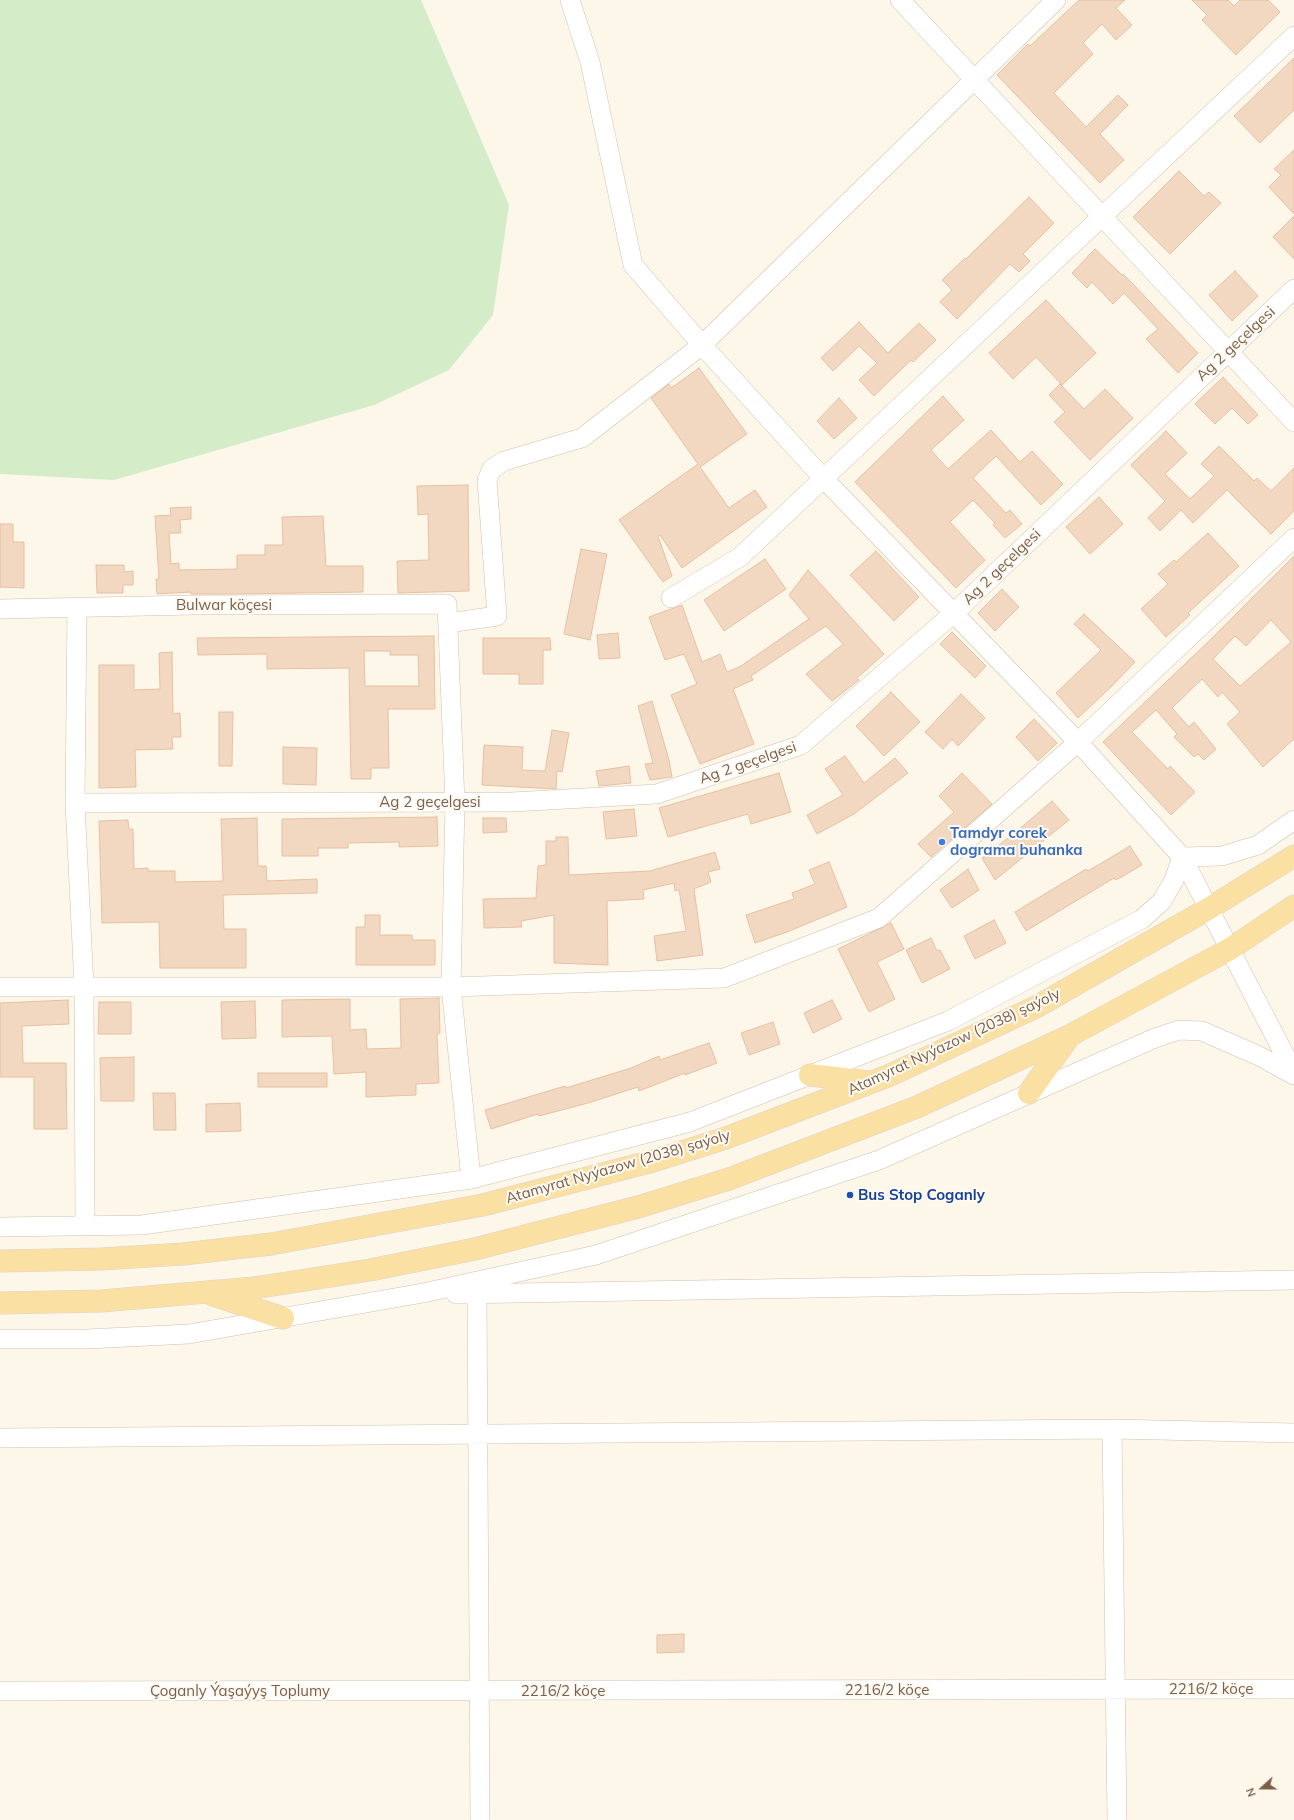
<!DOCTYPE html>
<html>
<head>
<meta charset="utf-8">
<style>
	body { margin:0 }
	#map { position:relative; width:1294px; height:1820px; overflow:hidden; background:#fdf7ea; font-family:Mulish,sans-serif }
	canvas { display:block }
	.north { position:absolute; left:1242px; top:1768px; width:40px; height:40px; -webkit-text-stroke:3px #fffaf1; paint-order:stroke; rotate:249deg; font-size:11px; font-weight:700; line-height:16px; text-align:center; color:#795f4c }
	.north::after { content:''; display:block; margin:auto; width:14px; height:18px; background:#795f4c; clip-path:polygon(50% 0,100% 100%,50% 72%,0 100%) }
</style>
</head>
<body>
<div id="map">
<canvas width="1294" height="1820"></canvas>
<div class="north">N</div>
</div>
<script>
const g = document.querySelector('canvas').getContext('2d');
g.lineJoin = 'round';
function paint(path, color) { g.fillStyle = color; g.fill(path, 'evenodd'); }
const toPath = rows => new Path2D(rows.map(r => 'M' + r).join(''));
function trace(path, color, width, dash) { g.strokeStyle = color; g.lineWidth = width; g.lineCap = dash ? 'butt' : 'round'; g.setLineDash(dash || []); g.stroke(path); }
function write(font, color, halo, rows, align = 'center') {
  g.font = font + ' Mulish,sans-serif'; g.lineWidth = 4; g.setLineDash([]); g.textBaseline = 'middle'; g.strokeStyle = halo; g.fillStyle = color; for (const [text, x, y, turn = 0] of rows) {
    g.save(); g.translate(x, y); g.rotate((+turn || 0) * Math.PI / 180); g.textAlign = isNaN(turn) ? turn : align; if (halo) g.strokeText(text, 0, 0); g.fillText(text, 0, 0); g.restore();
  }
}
paint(toPath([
	[0,0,421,0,509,205,493,315,449,370,374,405,114,480,0,474]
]), '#d4ecc7');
const building = toPath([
	[1079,0,1125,0,1116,8,1132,25,1116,40,1102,24,1083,43,1093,54,1054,93,1086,127,1118,95,1128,105,1100,134,1124,160,1100,183,997,75,1028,44,1030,46,1079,0],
	[1192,0,1228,0,1234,6,1240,0,1268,0,1280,12,1236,55,1202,20,1207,15,1192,0],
	[1294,58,1294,110,1260,143,1234,116,1294,58],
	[1294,150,1294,214,1269,187,1281,175,1274,169,1294,150],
	[1179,171,1204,196,1209,192,1221,203,1170,254,1133,217,1179,171],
	[1029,197,1054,223,1023,254,1030,261,1019,272,1010,264,957,319,940,302,952,290,942,280,965,258,966,259,1029,197],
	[1294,216,1294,259,1273,237,1294,216],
	[1095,249,1122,275,1123,274,1133,284,1198,353,1178,373,1146,339,1158,329,1124,293,1113,304,1092,282,1087,288,1072,273,1095,249],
	[1235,271,1258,296,1232,321,1209,295,1235,271],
	[1046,300,1096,353,1062,385,1036,357,1013,379,989,353,1046,300],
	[859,322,888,353,919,323,936,340,913,362,911,360,874,396,859,380,877,363,859,346,833,371,821,358,859,322],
	[699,368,747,434,700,467,729,508,755,490,767,507,682,568,660,535,658,536,672,576,663,582,619,520,698,464,651,398,669,384,671,388,699,368],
	[1223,377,1258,415,1248,424,1232,408,1215,424,1195,404,1223,377],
	[1060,384,1084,409,1105,389,1133,418,1090,460,1054,422,1065,412,1049,395,1060,384],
	[943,396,964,420,931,450,948,469,991,430,1020,462,1032,451,1063,484,1041,505,996,456,973,478,1006,513,1010,510,1022,524,1005,538,993,525,995,523,973,500,950,522,985,560,956,588,855,482,943,396],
	[839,398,857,418,834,439,817,421,839,398],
	[1166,431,1187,453,1165,474,1190,499,1214,476,1201,464,1219,446,1254,481,1257,478,1271,491,1294,468,1294,511,1271,534,1227,490,1193,523,1181,510,1160,531,1148,518,1165,501,1131,465,1166,431],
	[468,485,469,591,398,593,397,561,429,560,428,514,418,515,417,486,468,485],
	[1099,497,1123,524,1090,554,1066,527,1099,497],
	[191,507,191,519,180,520,181,533,169,533,171,564,179,563,179,570,237,569,237,555,265,555,265,545,283,545,282,517,323,516,326,566,363,566,363,592,237,594,191,594,191,592,157,594,156,579,159,579,155,516,171,515,170,508,191,507],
	[0,524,13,524,13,542,24,542,24,588,0,587,0,524],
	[1208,533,1239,566,1188,613,1190,615,1166,637,1141,609,1168,584,1158,574,1174,560,1176,562,1208,533],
	[581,549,607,554,590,640,564,634,581,549],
	[876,551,919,597,894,621,850,575,876,551],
	[1294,556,1294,739,1263,767,1227,724,1240,712,1222,692,1218,697,1202,679,1172,708,1189,727,1194,722,1216,749,1204,760,1198,754,1194,757,1174,737,1177,734,1156,710,1132,732,1168,769,1170,766,1195,792,1171,815,1103,742,1207,643,1294,556],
	[1271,620,1291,642,1240,686,1213,659,1235,636,1246,646,1271,620],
	[765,559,786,589,724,631,704,600,765,559],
	[96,565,124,565,124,572,133,571,133,585,123,585,123,593,97,593,96,565],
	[808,570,884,654,857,678,859,680,832,701,806,674,843,644,826,626,751,676,753,680,733,689,754,744,700,764,671,695,697,684,684,654,665,660,649,617,682,605,702,662,720,654,727,672,741,666,809,619,789,595,808,570],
	[1002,589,1019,607,995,631,978,613,1002,589],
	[1084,614,1135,662,1112,686,1078,718,1056,693,1101,650,1074,624,1084,614],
	[952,632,986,666,975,678,940,644,952,632],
	[618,633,620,658,599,659,597,635,618,633],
	[434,636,435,709,388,709,389,768,371,768,371,779,351,779,349,668,267,669,267,654,198,655,197,638,434,636],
	[364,651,390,651,390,655,418,655,419,686,365,686,364,651],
	[483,638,550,638,551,650,543,650,543,684,519,684,519,674,483,674,483,638],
	[172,652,173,714,180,713,181,737,172,737,173,749,135,750,136,787,99,788,99,665,134,665,134,690,160,689,159,653,172,652],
	[891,692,920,722,884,756,856,726,891,692],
	[961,694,985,718,958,746,952,739,943,749,925,732,961,694],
	[652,701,669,760,672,777,650,780,645,764,653,763,638,706,652,701],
	[219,712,233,712,232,766,219,766,219,712],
	[1034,719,1057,743,1038,761,1016,737,1034,719],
	[552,730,569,733,562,772,557,771,556,789,482,785,484,745,523,747,522,770,545,771,552,730],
	[283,747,317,748,316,785,283,784,283,747],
	[845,756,864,783,895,758,908,773,854,814,817,834,807,815,843,795,825,769,845,756],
	[629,766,631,783,599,786,596,771,629,766],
	[779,773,791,812,751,824,748,814,668,837,659,808,779,773],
	[962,773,992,804,931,857,918,844,954,812,939,796,962,773],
	[1052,801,1069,820,995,880,982,858,1017,831,1052,801],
	[634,809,637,836,606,839,603,812,634,809],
	[437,817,438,846,399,847,399,842,348,843,348,848,318,848,318,856,282,856,282,819,437,817],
	[257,818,258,866,266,866,267,881,317,879,317,893,223,895,224,929,246,929,246,968,160,968,159,922,102,923,99,821,128,820,129,829,133,829,134,869,148,868,148,871,175,871,175,882,223,881,221,819,257,818],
	[483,818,506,818,507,832,483,833,483,818],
	[556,837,568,837,569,875,650,871,715,852,720,869,708,872,711,882,694,889,703,955,657,961,654,936,686,931,679,890,675,891,674,883,643,890,644,899,607,901,608,965,554,963,554,915,521,921,522,927,484,928,483,899,536,898,538,866,546,865,546,841,556,841,556,837],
	[1130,846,1142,865,1116,880,1114,878,1026,931,1015,912,1086,869,1088,871,1130,846],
	[829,862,847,907,787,932,755,943,746,915,794,899,792,893,815,884,809,870,829,862],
	[968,869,979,890,952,908,940,890,968,869],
	[365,915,380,915,380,935,412,935,412,940,435,940,435,965,356,965,356,927,365,927,365,915],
	[994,920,1006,943,975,959,964,936,994,920],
	[891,923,904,949,877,962,895,999,869,1012,838,949,891,923],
	[931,938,937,951,940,950,950,969,922,983,906,950,931,938],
	[439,998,440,1033,437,1034,439,1083,416,1084,416,1095,366,1097,366,1072,334,1074,332,1036,282,1037,282,1000,350,999,350,1030,366,1029,367,1049,401,1048,400,999,439,998],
	[68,1000,69,1024,22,1026,23,1063,66,1063,67,1129,34,1129,34,1077,0,1077,0,1003,68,1000],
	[832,1000,842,1019,813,1033,804,1013,832,1000],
	[255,1001,256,1038,222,1039,221,1002,255,1001],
	[99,1002,131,1002,131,1034,98,1034,99,1002],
	[773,1022,780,1044,749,1055,741,1033,773,1022],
	[709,1043,717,1063,685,1075,685,1073,639,1091,638,1087,588,1103,539,1116,538,1114,491,1129,485,1110,565,1086,566,1088,631,1068,659,1056,660,1060,709,1043],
	[134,1057,134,1101,101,1101,100,1058,134,1057],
	[258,1073,327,1073,327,1087,258,1087,258,1073],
	[153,1093,175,1093,176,1130,154,1130,153,1093],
	[240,1103,241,1131,206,1132,206,1104,240,1103],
	[684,1634,684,1652,657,1653,657,1635,684,1634]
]);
paint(building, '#f3d8c1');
trace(building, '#e6c0a1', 1);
const minor = toPath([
	[570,0,590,62,633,265,702,345,824,479,1078,742,1182,857,1294,1073],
	[900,0,1294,422],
	[671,598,740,557,1294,36],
	[77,607,75,803,84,986,85,1226],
	[0,609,195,605,447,604,455,803,451,987,471,1179],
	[448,623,497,616,487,480,492,469,504,461,582,438,702,345,1056,0],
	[75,803,512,802,657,794,801,745,954,613,1294,289],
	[0,987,451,987,724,978,879,918,1078,742,1294,538],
	[0,1227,142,1225,471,1179,690,1122,948,1021,1142,919,1162,901,1174,880,1182,857,1222,856,1258,845,1294,820],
	[465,1293,477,1294,480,1820],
	[456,1294,1294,1280],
	[0,1339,87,1339,189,1334,423,1293,596,1255,879,1160,1155,1038,1179,1030,1202,1031,1259,1056,1294,1075],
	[1112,1429,1117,1820],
	[0,1438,1112,1429,1294,1433],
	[0,1691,1294,1689]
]);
const major = toPath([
	[810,1075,869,1082],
	[1029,1093,1068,1038],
	[0,1261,101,1259,183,1254,271,1244,483,1205,653,1161,726,1138,888,1076,1036,1007,1208,909,1294,856],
	[213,1295,283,1318],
	[0,1303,101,1301,254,1288,370,1270,475,1249,533,1234,638,1207,729,1179,917,1107,1069,1036,1230,949,1294,906]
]);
trace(minor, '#d0c0ae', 20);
trace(major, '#dcd5d0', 23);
trace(minor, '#fff', 19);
trace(major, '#fbe0a3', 22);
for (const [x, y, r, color] of [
	[942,842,4,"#3f7fe0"],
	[850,1195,4,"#1a4fb4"]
]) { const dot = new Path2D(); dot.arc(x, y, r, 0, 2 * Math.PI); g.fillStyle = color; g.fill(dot); trace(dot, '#fffaf1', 1.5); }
write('15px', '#795f4c', '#fffaf1', [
	["Ag 2 geçelgesi",1236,344,-43],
	["Ag 2 geçelgesi",1002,567,-44],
	["Bulwar köçesi",224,605],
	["Ag 2 geçelgesi",748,763,-19],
	["Ag 2 geçelgesi",430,802],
	["Atamyrat Nyýazow (2038) şaýoly",954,1042,-25],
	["Atamyrat Nyýazow (2038) şaýoly",618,1167,-16],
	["2216/2 köçe",1211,1689],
	["2216/2 köçe",887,1690],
	["Çoganly Ýaşaýyş Toplumy",240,1691],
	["2216/2 köçe",563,1691]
]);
write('bold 15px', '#366cbe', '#fffaf1', [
	["Tamdyr corek",950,833],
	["dograma buhanka",950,850]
], 'left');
write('bold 15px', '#164399', '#fffaf1', [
	["Bus Stop Coganly",858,1195]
], 'left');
</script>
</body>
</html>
